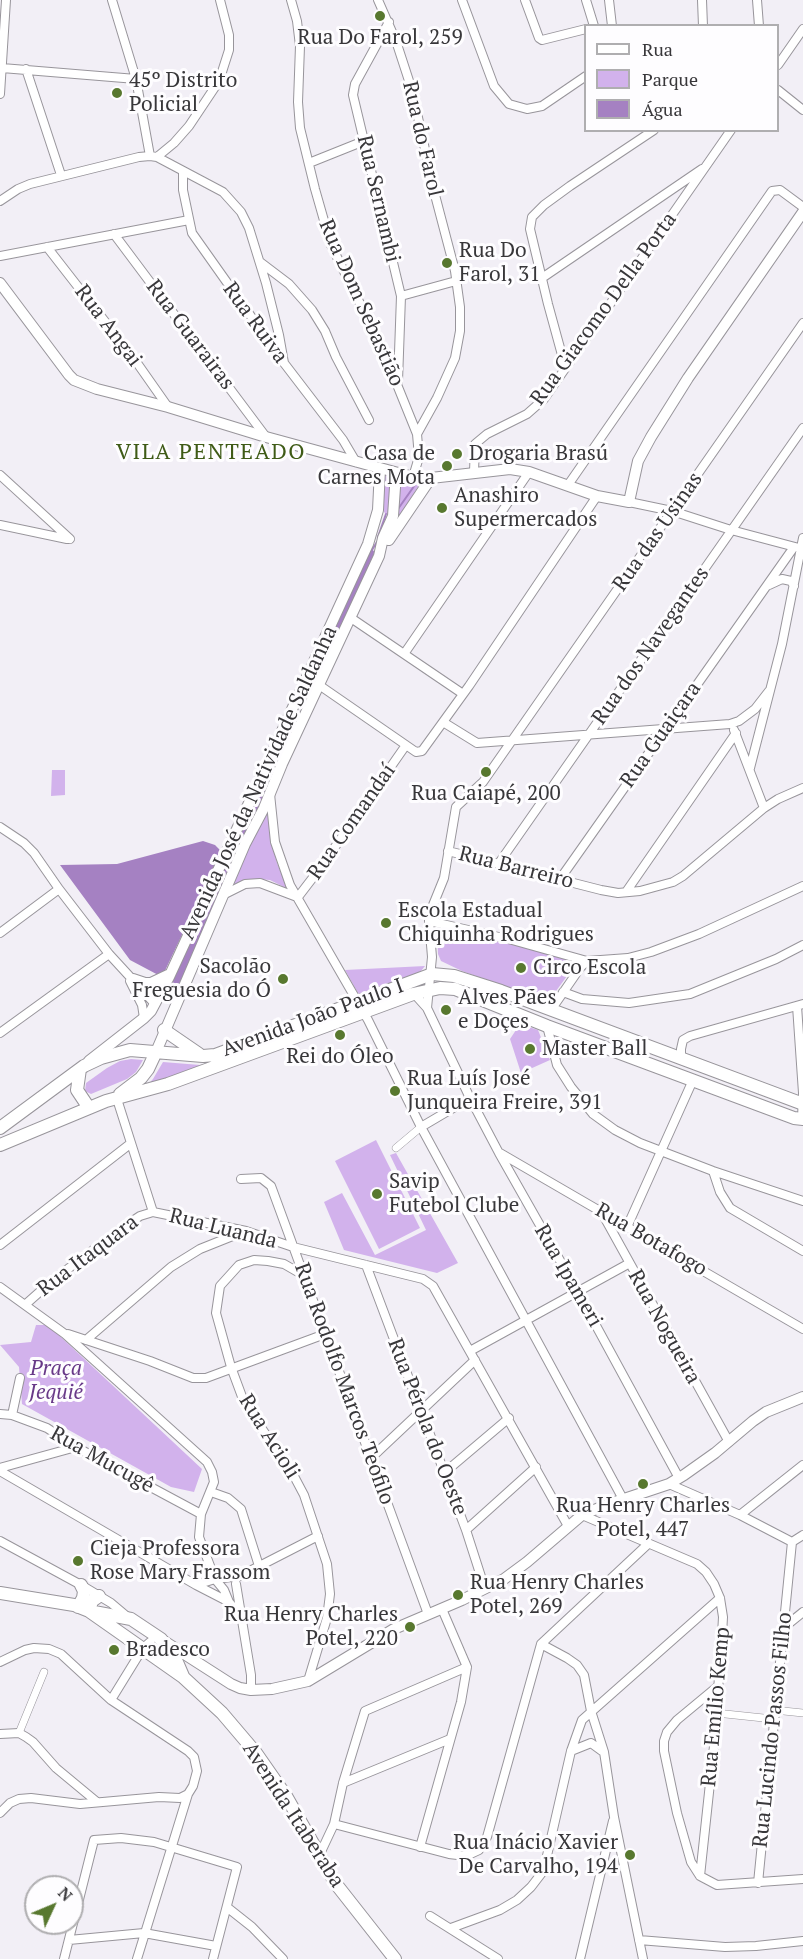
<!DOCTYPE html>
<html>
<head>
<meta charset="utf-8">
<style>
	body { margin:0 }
	#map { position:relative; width:803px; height:1959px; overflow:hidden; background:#f2eff6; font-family:"PT Serif",serif }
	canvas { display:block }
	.legend { position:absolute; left:584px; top:24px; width:195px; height:108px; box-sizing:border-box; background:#fefdff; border:2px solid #afaeb0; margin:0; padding:8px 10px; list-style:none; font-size:18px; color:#38373a }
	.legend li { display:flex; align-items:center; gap:12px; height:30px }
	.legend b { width:30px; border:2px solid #afaeb0 }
	.north { position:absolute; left:24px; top:1875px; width:60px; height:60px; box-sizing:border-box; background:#fefdff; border:2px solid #afaeb0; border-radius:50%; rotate:46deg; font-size:16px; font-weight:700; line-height:24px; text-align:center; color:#38373a }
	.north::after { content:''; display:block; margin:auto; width:21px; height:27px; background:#58782f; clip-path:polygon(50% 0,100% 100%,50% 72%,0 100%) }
</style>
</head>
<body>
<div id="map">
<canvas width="803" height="1959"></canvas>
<ul class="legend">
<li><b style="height:8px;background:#fff"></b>Rua</li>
<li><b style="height:16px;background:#d2b2ec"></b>Parque</li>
<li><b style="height:16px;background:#a581c2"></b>Água</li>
</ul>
<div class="north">N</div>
</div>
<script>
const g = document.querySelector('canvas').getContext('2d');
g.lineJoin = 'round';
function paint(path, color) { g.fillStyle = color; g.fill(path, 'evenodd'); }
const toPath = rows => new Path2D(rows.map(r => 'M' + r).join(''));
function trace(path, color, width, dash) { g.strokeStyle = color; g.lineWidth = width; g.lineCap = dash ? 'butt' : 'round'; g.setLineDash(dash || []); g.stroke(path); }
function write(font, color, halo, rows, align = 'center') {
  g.font = font + ' "PT Serif",serif'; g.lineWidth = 6; g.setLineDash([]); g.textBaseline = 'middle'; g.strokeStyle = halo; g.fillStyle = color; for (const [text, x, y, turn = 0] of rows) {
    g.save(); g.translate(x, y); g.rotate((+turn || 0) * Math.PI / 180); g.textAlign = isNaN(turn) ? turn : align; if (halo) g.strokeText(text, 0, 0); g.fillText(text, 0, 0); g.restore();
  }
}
paint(toPath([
	[384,472,422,480,398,519,393,513,386,514,384,512],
	[52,770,65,770,65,795,51,796],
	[269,810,273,848,277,863,288,889,270,880,257,879,248,879,230,888,241,861],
	[442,925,578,961,548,1002,462,971,441,961,438,954,437,933,438,927],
	[425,966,421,971,400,981,359,995,345,970],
	[520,1024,538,1030,550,1060,521,1073,510,1039],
	[131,1059,143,1060,136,1072,127,1079,91,1094,85,1091,86,1083,107,1068,120,1061],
	[163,1062,200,1065,201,1069,143,1090,153,1079],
	[376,1140,420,1228,379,1249,335,1161],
	[396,1153,458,1263,437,1273,344,1250,324,1202,342,1193,375,1255,426,1230,390,1155],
	[36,1325,48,1325,202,1469,194,1492,171,1487,22,1404,19,1367,0,1345,31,1342]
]), '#d2b2ec');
paint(toPath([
	[203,841,215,845,220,850,219,857,162,977,130,960,60,865,117,864]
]), '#a581c2');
trace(toPath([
	[398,509,417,482],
	[378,537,386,514],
	[370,553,377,542]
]), '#a581c2', 2);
trace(toPath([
	[310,693,370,553],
	[246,832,272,776],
	[174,987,229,868]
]), '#a581c2', 8);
const pedestrian = toPath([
	[396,1148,421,1127],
	[774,1710,803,1713],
	[716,1713,773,1719],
	[19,1733,44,1672]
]);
const minor = toPath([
	[112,0,136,79,150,156],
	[291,0,297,21,300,46,298,102,300,128,315,189,331,245,383,350,417,434,419,457,413,477],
	[378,0,396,41,412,90,435,195,455,271,460,307,460,331,455,358,437,398,417,434],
	[462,0,494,86,509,104,527,109,542,106,586,76],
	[525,0,539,38,542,40,586,29],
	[586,0,594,26],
	[609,0,612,26],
	[702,0,703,26],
	[757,0,759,26],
	[389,22,355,84,353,95,401,296,398,381],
	[778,65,803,29],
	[2,68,136,79],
	[26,69,61,175],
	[778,90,803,110],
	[0,94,6,0],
	[157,157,174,143,189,126,215,87,221,75,229,50,229,35,220,0],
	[309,163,364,141],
	[183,172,183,190,192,233,284,363,343,440,356,462],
	[0,201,18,189,30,184,139,157,150,156,157,157,223,192,241,212,249,228,266,283,279,335,284,363],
	[114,234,266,437],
	[47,247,135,360,168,407],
	[0,256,189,220],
	[260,262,289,284,312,310,325,331,336,357,369,420],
	[542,278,702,169],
	[401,296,456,281],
	[565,366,548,304,530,229,532,217,544,205,570,186,654,130],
	[474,472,475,444,487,434,527,414,544,399,731,130],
	[0,475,70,539],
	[568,485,772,191,780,190,803,207],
	[629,502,672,511,731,530,799,548],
	[0,525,67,539],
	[769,585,782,579,791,581,794,586],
	[351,618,463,694],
	[404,654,529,472],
	[319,685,416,752,422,751,469,686,597,496],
	[443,722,477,743,730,724,739,721,755,709,769,691],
	[734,730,764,808],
	[750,768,782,644,803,538],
	[270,794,275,842,290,885,368,1020,421,1127,623,1499],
	[0,827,24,843,34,853,59,889,109,954,155,1004],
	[448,851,601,890,618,893,640,891,673,882,683,876,764,808,778,799,803,788],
	[499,863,803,428],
	[560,879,794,547],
	[626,892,736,733],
	[223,895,245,884,260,883,297,897],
	[298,897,321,867,406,745],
	[429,921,512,940,587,961],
	[0,933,59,889],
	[130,981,142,1005,144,1018],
	[563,992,582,999,629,1003,690,994,776,959,803,945],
	[412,993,418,998,427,1008,470,1098,499,1153,575,1287,679,1478],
	[797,1006,803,1093,802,1119],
	[427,1008,432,957,429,921,431,910,444,878,456,807,483,782,803,323],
	[551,1010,580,968,587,961,628,958,651,952,699,934,803,886],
	[547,1026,557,1065,571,1087,593,1114,615,1130,640,1143,713,1171,803,1201],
	[0,1033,109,954],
	[681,1059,681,1049,683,1040,690,1036,803,1004],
	[117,1099,153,1212],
	[421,1127,470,1098],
	[500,1153,803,1329],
	[713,1171,720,1192,730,1208,803,1251],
	[241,1179,261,1178,271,1186,428,1614],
	[602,1213,729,1442],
	[627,1227,693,1080],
	[0,1245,130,1144],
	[366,1265,466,1530,485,1589],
	[303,1275,284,1264,268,1261,254,1260,239,1265,220,1286,216,1313,231,1367,244,1402,295,1478,304,1495,327,1564,330,1594,327,1618,308,1681],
	[0,1287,65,1334,207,1462,212,1472,214,1482,201,1514,199,1537,215,1579,224,1590,229,1602],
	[26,1304,53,1280,128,1224,140,1216,153,1212,246,1231,293,1247,423,1279,433,1286,568,1526],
	[68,1334,150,1361,193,1378,206,1378,325,1334],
	[86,1340,171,1267,200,1249,245,1231],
	[470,1351,628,1264],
	[0,1414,12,1415,47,1428,76,1447,201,1514],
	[12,1415,20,1378],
	[371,1458,475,1360],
	[0,1468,76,1447],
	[0,1471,196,1585],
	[444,1473,509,1418],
	[669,1484,740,1515,792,1542,803,1535],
	[211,1492,228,1498,241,1509,259,1566],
	[582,1515,697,1564,706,1572,714,1584,720,1598,723,1617,722,1635,714,1746,700,1876],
	[740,1515,803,1465],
	[466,1530,536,1467],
	[0,1541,81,1585,111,1603,130,1619],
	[236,1584,251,1675,251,1690],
	[240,1615,229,1602,196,1585,215,1579,240,1576,318,1536],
	[782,1629,803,1612],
	[541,1644,567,1658,577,1665,584,1675,591,1711,604,1752,614,1817,643,1959],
	[0,1662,25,1650,34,1648,49,1649,61,1654,111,1700,188,1751,194,1757,197,1771,193,1786,188,1794,180,1798,159,1797,80,1804,31,1798,19,1799,10,1803,0,1813],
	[718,1686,677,1720,667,1732,664,1741,664,1751,677,1813,691,1862,700,1876,717,1885,803,1879],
	[111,1700,143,1648,150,1642],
	[0,1734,19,1733,26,1737,33,1742,56,1768,97,1802],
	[571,1751,591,1743,602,1751],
	[343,1783,450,1739],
	[334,1824,449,1854,466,1856,479,1850,487,1837,541,1644,648,1544],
	[420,1847,461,1702,467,1667,442,1609],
	[319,1856,334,1824,343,1783,365,1711,467,1667],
	[758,1883,792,1542],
	[228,1908,252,1927,283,1959],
	[430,1916,498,1959],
	[451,1928,500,1910,517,1900,531,1887,541,1874,546,1860,571,1751,582,1720,720,1598],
	[69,1940,144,1933,216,1946],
	[639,1940,725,1947,756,1946,803,1941],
	[64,1959,94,1840,121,1838,154,1842,237,1867,213,1959],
	[137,1959,188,1794],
	[580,1959,613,1821]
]);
const tertiary = toPath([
	[0,283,69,375,74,380,97,389,168,407,266,437,413,477,431,478,510,469,529,472,597,496,629,502,638,461,651,437,688,378,803,212],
	[389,540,431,478],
	[133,979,145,983,151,983,170,974],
	[156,1052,245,844,264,808,282,764,379,556,383,538,393,516,396,473],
	[89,1061,144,1018,151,1011,169,977,368,544,378,510,380,469],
	[164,1641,231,1684,240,1688,251,1690,272,1689,308,1681,394,1629,462,1600,504,1579,527,1562,582,1515,606,1505,669,1484,684,1475,715,1453,753,1421,766,1412,803,1397]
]);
const secondary = toPath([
	[164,1030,199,1054],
	[80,1069,77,1090,89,1108],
	[120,1094,141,1078,148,1069,156,1052],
	[0,1128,84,1066,101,1058,130,1050,203,1056,215,1055,432,974,454,976,501,991,803,1104],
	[0,1145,106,1101,168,1084,413,994,440,988,455,989,547,1026,794,1118,803,1119],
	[0,1593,74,1605,89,1611,183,1677,222,1713,256,1753,286,1796,336,1884,395,1959],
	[78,1607,83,1598,84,1591,81,1585],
	[89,1611,92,1601,99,1596],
	[94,1612,131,1619,161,1639,177,1662,183,1676]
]);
trace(pedestrian, '#98959b', 8);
trace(minor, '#98959b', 10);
trace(tertiary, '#98959b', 12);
trace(secondary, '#98959b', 14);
trace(pedestrian, '#fff', 7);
trace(minor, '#fff', 8);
trace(tertiary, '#fff', 10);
trace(secondary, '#fff', 12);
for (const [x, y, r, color] of [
	[380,16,6,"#58782f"],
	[117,93,6,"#58782f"],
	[447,263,6,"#58782f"],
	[457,454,6,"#58782f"],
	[447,466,6,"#58782f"],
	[442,508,6,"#58782f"],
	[486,772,6,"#58782f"],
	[386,923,6,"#58782f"],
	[521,968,6,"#58782f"],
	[283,979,6,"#58782f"],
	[446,1010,6,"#58782f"],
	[340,1035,6,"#58782f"],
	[530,1049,6,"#58782f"],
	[395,1091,6,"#58782f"],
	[377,1194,6,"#58782f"],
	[643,1484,6,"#58782f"],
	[78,1561,6,"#58782f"],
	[458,1595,6,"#58782f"],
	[410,1627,6,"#58782f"],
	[114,1650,6,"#58782f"],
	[630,1855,6,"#58782f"]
]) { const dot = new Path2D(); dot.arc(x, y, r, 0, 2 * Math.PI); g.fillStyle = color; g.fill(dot); trace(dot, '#fefdff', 2); }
write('21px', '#38373a', '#fefdff', [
	["Rua Do Farol, 259",380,38,"center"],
	["45º Distrito",129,81],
	["Policial",129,105],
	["Rua Do",459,251],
	["Farol, 31",459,275],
	["Casa de",435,454,"right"],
	["Carnes Mota",435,478,"right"],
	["Drogaria Brasú",469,454],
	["Anashiro",454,496],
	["Supermercados",454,520],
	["Rua Caiapé, 200",486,794,"center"],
	["Escola Estadual",398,911],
	["Chiquinha Rodrigues",398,935],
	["Sacolão",271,967,"right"],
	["Freguesia do Ó",271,991,"right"],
	["Circo Escola",533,968],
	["Alves Pães",458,998],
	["e Doçes",458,1022],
	["Master Ball",542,1049],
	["Rei do Óleo",340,1057,"center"],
	["Rua Luís José",407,1079],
	["Junqueira Freire, 391",407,1103],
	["Savip",389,1182],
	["Futebol Clube",389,1206],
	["Rua Henry Charles",643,1506,"center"],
	["Potel, 447",643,1530,"center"],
	["Cieja Professora",90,1549],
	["Rose Mary Frassom",90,1573],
	["Rua Henry Charles",470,1583],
	["Potel, 269",470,1607],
	["Rua Henry Charles",398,1615,"right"],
	["Potel, 220",398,1639,"right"],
	["Bradesco",126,1650],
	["Rua Inácio Xavier",618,1843,"right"],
	["De Carvalho, 194",618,1867,"right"]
], 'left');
write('21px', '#38373a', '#fefdff', [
	["Rua do Farol",422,139,77],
	["Rua Sernambi",378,199,77],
	["Rua Dom Sebastião",361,303,66],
	["Rua Giacomo Della Porta",604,309,-54],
	["Rua Ruiva",255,323,54],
	["Rua Angai",108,326,53],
	["Rua Guarairas",190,335,53],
	["Rua das Usinas",658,532,-55],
	["Rua dos Navegantes",651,646,-55],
	["Rua Guaiçara",661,735,-55],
	["Avenida José da Natividade Saldanha",259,783,-65],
	["Rua Comandaí",352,822,-55],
	["Rua Barreiro",516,868,14],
	["Avenida João Paulo I",313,1018,-20],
	["Rua Luanda",223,1229,14],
	["Rua Botafogo",651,1240,30],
	["Rua Itaquara",88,1256,-37],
	["Rua Ipameri",568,1276,60],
	["Rua Nogueira",664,1327,61],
	["Rua Rodolfo Marcos Teófilo",344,1384,70],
	["Rua Pérola do Oeste",427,1427,69],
	["Rua Acioli",269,1437,58],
	["Rua Mucugê",102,1460,29],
	["Rua Emílio Kemp",716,1707,-85],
	["Rua Lucindo Passos Filho",773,1730,-84],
	["Avenida Itaberaba",293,1815,57]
]);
write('italic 21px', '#683988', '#fefdff', [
	["Praça",56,1369],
	["Jequié",56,1393]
]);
g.letterSpacing = '1.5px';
write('22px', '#3f5b17', '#fefdff', [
	["VILA PENTEADO",211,453]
]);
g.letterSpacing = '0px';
</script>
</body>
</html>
